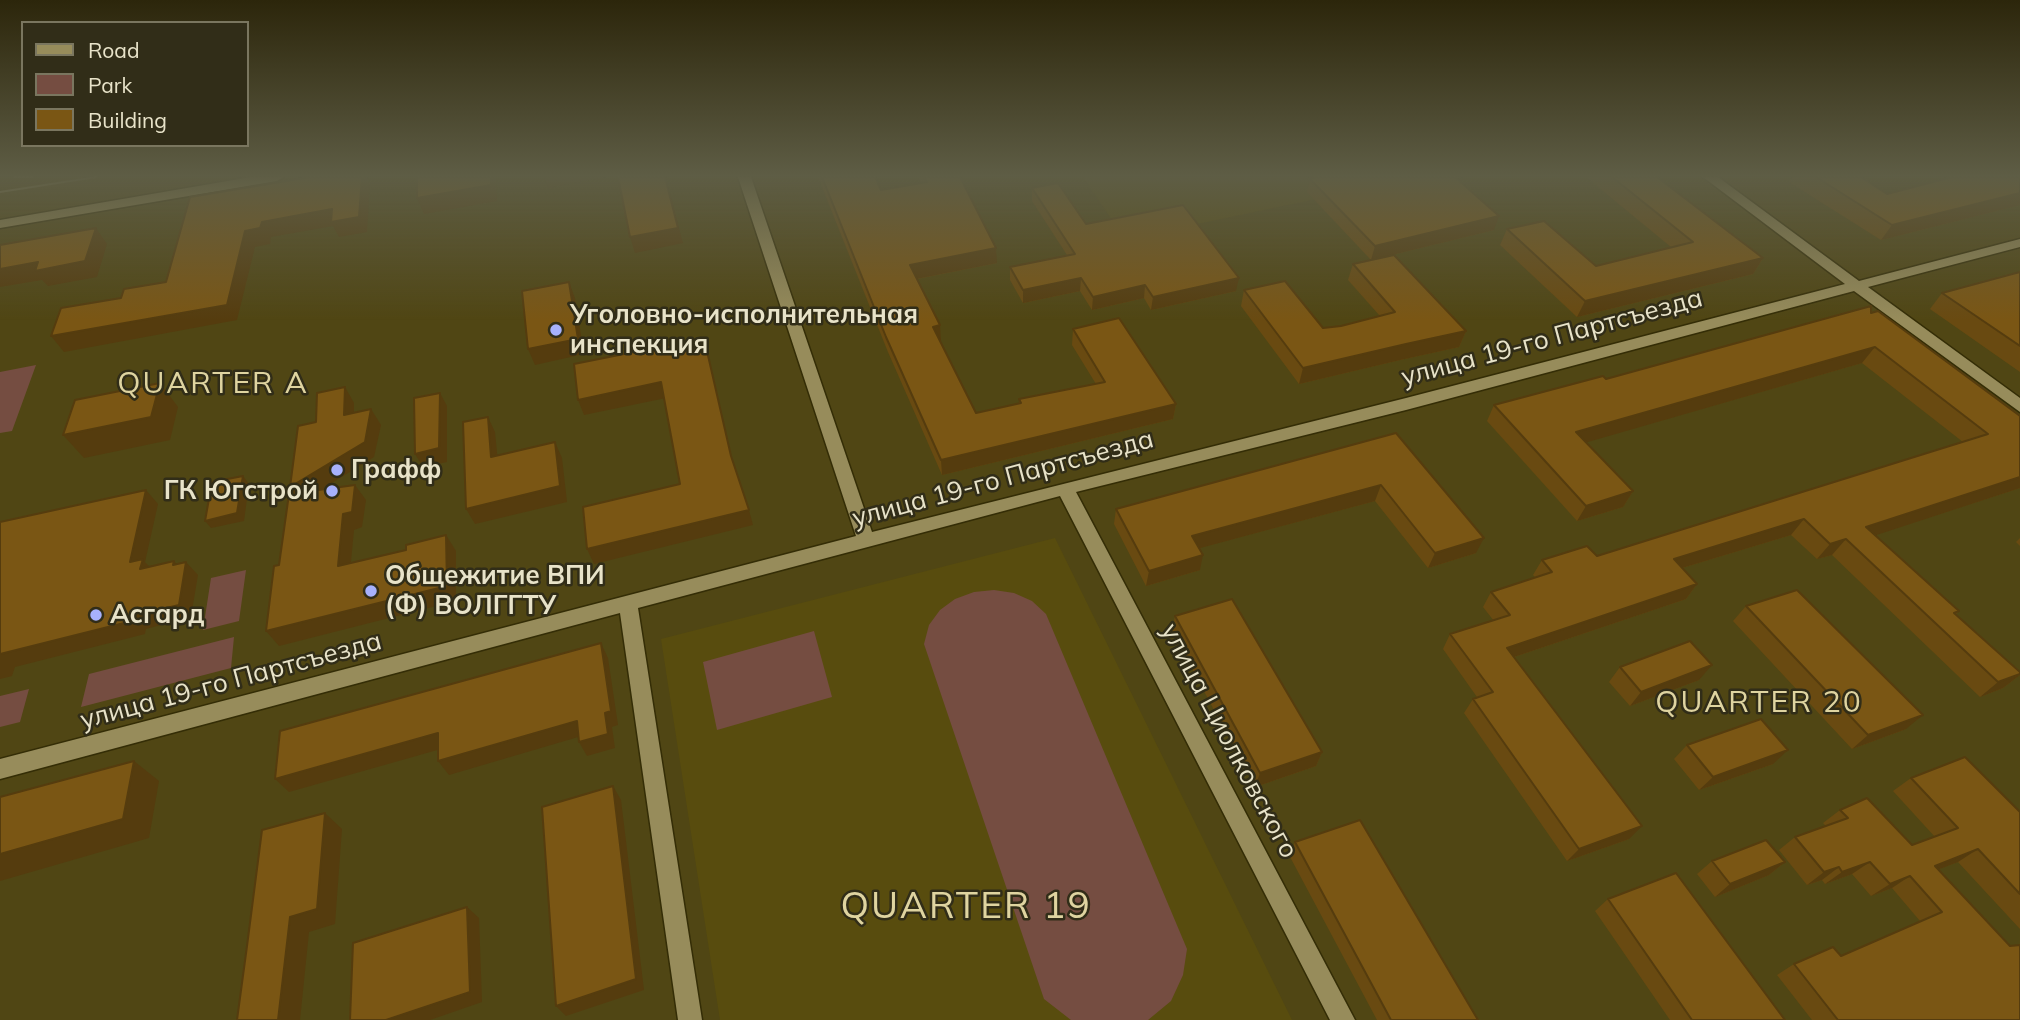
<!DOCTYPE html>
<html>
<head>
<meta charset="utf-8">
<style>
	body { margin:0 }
	#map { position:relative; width:2020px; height:1020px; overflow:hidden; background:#504614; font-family:Mulish,sans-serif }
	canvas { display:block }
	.legend { position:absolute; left:21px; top:21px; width:228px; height:126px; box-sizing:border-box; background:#312d18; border:2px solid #7a765f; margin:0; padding:9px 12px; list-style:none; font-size:21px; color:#e8e3c9 }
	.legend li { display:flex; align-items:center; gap:14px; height:35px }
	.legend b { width:35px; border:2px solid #7a765f }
</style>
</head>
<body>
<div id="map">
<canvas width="2020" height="1020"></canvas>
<ul class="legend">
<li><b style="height:9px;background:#978c5b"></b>Road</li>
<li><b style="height:19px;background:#754d41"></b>Park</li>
<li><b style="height:19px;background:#7a5614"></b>Building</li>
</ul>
</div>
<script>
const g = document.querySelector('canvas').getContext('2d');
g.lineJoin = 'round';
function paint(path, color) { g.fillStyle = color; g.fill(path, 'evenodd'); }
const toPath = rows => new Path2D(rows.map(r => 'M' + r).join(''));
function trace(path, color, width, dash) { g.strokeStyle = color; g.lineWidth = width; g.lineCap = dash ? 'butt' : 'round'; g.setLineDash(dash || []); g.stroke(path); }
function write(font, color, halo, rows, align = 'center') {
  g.font = font + ' Mulish,sans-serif'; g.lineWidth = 5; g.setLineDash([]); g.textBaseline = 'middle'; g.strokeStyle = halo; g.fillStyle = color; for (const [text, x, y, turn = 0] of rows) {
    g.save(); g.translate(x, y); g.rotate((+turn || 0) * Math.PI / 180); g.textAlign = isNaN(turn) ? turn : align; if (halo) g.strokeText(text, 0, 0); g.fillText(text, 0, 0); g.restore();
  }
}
paint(toPath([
	[1083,177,1308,177,1326,197,1125,239],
	[1055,538,1292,1020,720,1020,661,639]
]), '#584c0e');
paint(toPath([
	[36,365,12,431,0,433,0,372],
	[246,570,239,621,203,630,211,578],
	[994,590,1014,593,1032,601,1046,614,1187,949,1183,975,1171,1001,1148,1020,1071,1020,1044,999,924,644,929,625,940,610,955,599,974,592],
	[814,631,832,697,717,730,703,662],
	[234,637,231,668,81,707,89,674],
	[29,689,20,722,0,727,0,696]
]), '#754d41');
const minor = toPath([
	[251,177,283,177,277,181,0,228,0,220,251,177],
	[738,177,751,177,872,532,1406,398,1845,284,1703,177,1718,177,1859,281,2020,239,2020,247,1868,287,2020,398,2020,412,1854,291,1406,410,1076,492,1355,1020,1330,1020,1060,496,638,608,702,1020,678,1020,620,613,0,779,0,759,856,536,738,177]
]);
trace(minor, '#342d06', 3);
paint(minor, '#978c5b');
trace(toPath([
	[14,177,33,177],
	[0,192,96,177]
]), '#958d66', 2);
paint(toPath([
	[818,177,875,177,881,190,921,183,918,177,960,177,997,263,917,279,941,341,940,341,976,413,1019,403,1019,399,1096,384,1072,345,1073,329,1176,404,1173,419,942,475,888,352],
	[1315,177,1463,177,1456,179,1494,230,1371,260,1307,192,1310,179],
	[1586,177,1657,177,1763,258,1753,274,1577,317,1500,245,1507,229,1596,266,1671,247],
	[1792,177,1861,177,1887,194,2020,177,2020,205,1881,240,1789,182],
	[1032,188,1086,224,1236,291,1151,310,1144,298,1092,310,1080,291,1023,303,1010,280,1010,267,1067,255,1032,201],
	[1353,264,1466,331,1459,347,1400,360,1299,384,1241,306,1244,290,1323,328,1341,326,1380,316,1348,280],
	[2020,272,2020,372,1930,309,1942,293],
	[1871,313,2020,416,2020,488,1875,535,1959,611,1956,614,2020,675,2003,688,1980,697,1832,555,1817,559,1791,535,1682,568,1697,584,1686,599,1514,657,1629,839,1567,861,1464,713,1473,699,1477,697,1443,649,1450,634,1494,621,1483,607,1491,592,1535,577,1533,575,1542,560,1597,556,1963,442,1862,363,1586,442,1633,491,1623,507,1577,521,1487,421,1494,405,1606,379],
	[1396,433,1476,553,1428,568,1375,501,1199,548,1200,570,1146,586,1114,524,1116,509],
	[2020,538,2020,546,2016,542],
	[1746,606,1906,729,1852,749,1733,621],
	[1175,616,1322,752,1316,766,1255,787,1172,631],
	[1620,667,1699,680,1630,706,1609,682],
	[1687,745,1773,764,1699,790,1674,759],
	[1911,778,2020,812,2020,929,1958,862,1939,869,2020,1020,1812,1020,1777,975,1794,964,1841,956,1920,921,1892,888,1871,896,1852,874,1825,884,1822,880,1807,885,1779,850,1795,837,1826,826,1823,823,1840,810,1912,845,1935,837,1893,791],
	[1295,842,1478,1020,1377,1020,1289,855],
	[1712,861,1785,862,1769,875,1715,897,1697,874],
	[1608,899,1785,1020,1670,1020,1595,911]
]), '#694a11');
paint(toPath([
	[362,177,367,177,370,184,367,232,339,237,333,226,271,237,270,244,255,247,237,320,64,352,51,336,227,305,245,231,262,222],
	[491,177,496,177,497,201,424,214,417,198],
	[544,177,606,177,548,188],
	[665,177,683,243,635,253,630,237],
	[2020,193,2020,205,1881,240,1892,225],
	[1499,216,1494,230,1371,260,1375,246],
	[96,228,107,244,97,277,48,286,42,280,0,287,0,269],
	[996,248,997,263,911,280,910,265],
	[1763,258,1753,274,1577,317,1585,301],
	[1081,278,1080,291,1023,303,1023,290],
	[1239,278,1236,291,1151,310,1153,297],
	[569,282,575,298,584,354,535,365,528,349],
	[1145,285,1144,298,1092,310,1093,297],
	[940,325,941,341,934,342,933,327],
	[1466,331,1459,347,1400,360,1299,384,1303,368,1406,344],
	[1875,347,1862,363,1567,448,1576,432],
	[661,382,666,398,584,415,578,400],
	[160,383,178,407,170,440,84,458,63,435],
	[345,387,354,403,354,431,344,415],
	[440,393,447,406,447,462,423,467,415,454],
	[1176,404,1173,419,942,475,941,460],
	[371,409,381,425,374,457,301,502,290,487],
	[488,417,495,432,499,473,491,457],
	[555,442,562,458,567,502,475,524,466,509],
	[243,476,249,484,244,521,211,528,205,521],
	[2020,477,2020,488,1852,543,1866,527],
	[355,485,366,500,362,527,354,530,349,582,338,566,343,514],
	[1381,485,1375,501,1189,551,1192,536],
	[146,490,158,504,145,562,155,572,143,572,130,562],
	[1633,491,1623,507,1577,521,1586,506],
	[749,510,753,525,594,564,587,549],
	[1804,519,1791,535,1662,574,1674,559],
	[446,535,456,551,456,601,279,646,266,631],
	[1484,538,1476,553,1428,568,1435,553],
	[1846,539,1832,555,1817,559,1830,544],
	[1203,555,1200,570,1146,586,1149,571],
	[174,561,184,572,186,562,198,575,191,617,146,629,145,634,15,667,12,676,0,679,0,654,133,616,173,565],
	[1697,584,1686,599,1499,662,1507,648],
	[601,643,608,658,618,725,612,727,615,748,587,756,579,742,605,713],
	[1712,665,1699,680,1630,706,1641,692],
	[2020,675,2003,688,1980,697,1998,682],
	[1923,715,1906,729,1852,749,1868,735],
	[577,721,585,735,449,775,438,761],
	[438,733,448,747,289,792,275,779],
	[1788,750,1773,764,1699,790,1713,777],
	[1322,752,1316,766,1255,787,1260,773],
	[134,761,159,781,149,838,0,881,0,854],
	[613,786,621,800,644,990,566,1016,556,1006],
	[325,813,342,829,335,924,309,932,300,1020,278,1020,290,917],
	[1642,826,1629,839,1567,861,1579,849],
	[1978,849,1958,862,1916,878,1935,866],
	[1785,862,1769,875,1715,897,1730,884],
	[1870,862,1852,874,1825,884,1842,872],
	[1839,867,1822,880,1807,885,1824,872],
	[1910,876,1892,888,1871,896,1890,884],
	[467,907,479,918,482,1002,430,1020,386,1020]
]), '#553c0e');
const building = toPath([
	[310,177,362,177,359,217,331,222,332,209,262,222,260,228,245,231,227,305,51,336,61,308,121,298,124,289,166,282,190,197,310,177],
	[417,177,491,177,491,185,417,198,417,177],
	[618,177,665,177,678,228,630,237,618,177],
	[822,177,875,177,881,190,927,182,924,177,960,177,996,248,910,265,940,325,933,327,976,413,1021,403,1019,399,1105,382,1073,329,1119,318,1176,404,941,460,886,337,822,177],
	[1315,177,1455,177,1499,216,1375,246,1310,179,1315,177],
	[1612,177,1657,177,1763,258,1585,301,1507,229,1544,221,1596,266,1693,242,1612,177],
	[1816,177,1861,177,1887,194,1952,177,2020,177,2020,193,1892,225,1816,177],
	[1058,183,1086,224,1183,205,1239,278,1153,297,1145,285,1093,297,1081,278,1023,290,1010,267,1075,254,1032,188,1058,183],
	[96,228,85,261,35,271,38,262,0,269,0,245,96,228],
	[1394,255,1466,331,1406,344,1303,368,1244,290,1285,281,1323,328,1341,326,1395,312,1353,264,1394,255],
	[2020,272,2020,346,1942,293,2020,272],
	[569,282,578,339,528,349,522,291,569,282],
	[1871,306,1871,313,1878,311,2020,416,2020,477,1866,527,1959,611,1954,613,2020,672,2020,674,1998,682,1846,539,1830,544,1804,519,1674,559,1697,584,1507,648,1642,826,1579,849,1473,699,1493,692,1450,634,1510,615,1491,592,1552,572,1542,560,1587,546,1597,556,1988,434,1875,347,1576,432,1633,491,1586,506,1494,405,1603,376,1606,379,1871,306],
	[704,338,731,456,749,510,587,549,583,507,680,484,661,382,578,400,574,364,704,338],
	[160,383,151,417,63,435,75,400,160,383],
	[345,387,344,415,371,409,365,442,290,487,298,426,316,422,317,393,345,387],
	[440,393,439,448,415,454,414,398,440,393],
	[488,417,491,457,555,442,560,486,466,509,463,422,488,417],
	[1396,433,1484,538,1435,553,1381,485,1192,536,1203,555,1149,571,1116,509,1396,433],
	[243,476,237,513,205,521,212,482,243,476],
	[355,485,352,512,343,514,338,566,406,550,406,545,446,535,447,586,266,631,274,566,279,565,289,494,355,485],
	[146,490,130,562,143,559,140,569,174,561,173,565,186,562,179,605,133,616,132,621,0,654,0,522,146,490],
	[1797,590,1923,715,1868,735,1746,606,1797,590],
	[1232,599,1322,752,1260,773,1175,616,1232,599],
	[1690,641,1712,665,1641,692,1620,667,1690,641],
	[601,643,611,711,605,713,608,734,579,742,577,721,438,761,438,733,275,779,280,731,601,643],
	[1761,719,1788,750,1713,777,1687,745,1761,719],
	[1965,757,2020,812,2020,894,1978,849,1935,866,2010,946,2020,945,2020,1020,1838,1020,1794,964,1833,947,1841,956,1942,912,1910,876,1890,884,1870,862,1842,872,1839,867,1824,872,1795,837,1848,818,1840,810,1867,798,1912,845,1958,828,1911,778,1965,757],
	[134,761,123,819,0,854,0,797,134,761],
	[613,786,636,979,556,1006,542,807,613,786],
	[325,813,317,909,290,917,278,1020,237,1020,247,946,262,830,325,813],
	[1360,820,1478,1020,1391,1020,1295,842,1360,820],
	[1766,840,1785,862,1730,884,1712,861,1766,840],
	[1676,873,1785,1020,1692,1020,1608,899,1676,873],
	[467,907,470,992,386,1020,350,1020,353,943,467,907]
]);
paint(building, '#7a5614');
trace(building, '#553c0e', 2);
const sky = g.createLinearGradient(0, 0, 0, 320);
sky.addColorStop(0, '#2c260b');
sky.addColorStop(0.55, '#5e5d45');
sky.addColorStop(1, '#5e5d4500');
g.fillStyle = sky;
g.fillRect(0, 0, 2020, 320);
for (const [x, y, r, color] of [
	[556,330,7,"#a7b1fc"],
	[337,470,7,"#a7b1fc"],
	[332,491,7,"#a7b1fc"],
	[371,591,7,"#a7b1fc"],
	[96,615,7,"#a7b1fc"]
]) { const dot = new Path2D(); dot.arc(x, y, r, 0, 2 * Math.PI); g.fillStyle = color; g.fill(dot); trace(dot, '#312d18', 2.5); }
write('bold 26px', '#e8e3c9', '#312d18', [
	["Уголовно-исполнительная",570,315],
	["инспекция",570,345],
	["Графф",351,470],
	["ГК Югстрой",318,491,"right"],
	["Общежитие ВПИ",385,576],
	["(Ф) ВОЛГГТУ",385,606],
	["Асгард",110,615]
], 'left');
write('26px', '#e8e3c9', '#312d18', [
	["улица 19-го Партсъезда",1552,338,-15],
	["улица 19-го Партсъезда",1003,479,-15],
	["улица 19-го Партсъезда",231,681,-15],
	["улица Циолковского",1229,741,62]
]);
g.letterSpacing = '2px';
write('30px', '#dfd4a0', '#312d18', [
	["QUARTER A",213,384],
	["QUARTER 20",1759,703]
]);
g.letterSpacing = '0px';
g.letterSpacing = '2px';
write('37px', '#dfd4a0', '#312d18', [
	["QUARTER 19",966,907]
]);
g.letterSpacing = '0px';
</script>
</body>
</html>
